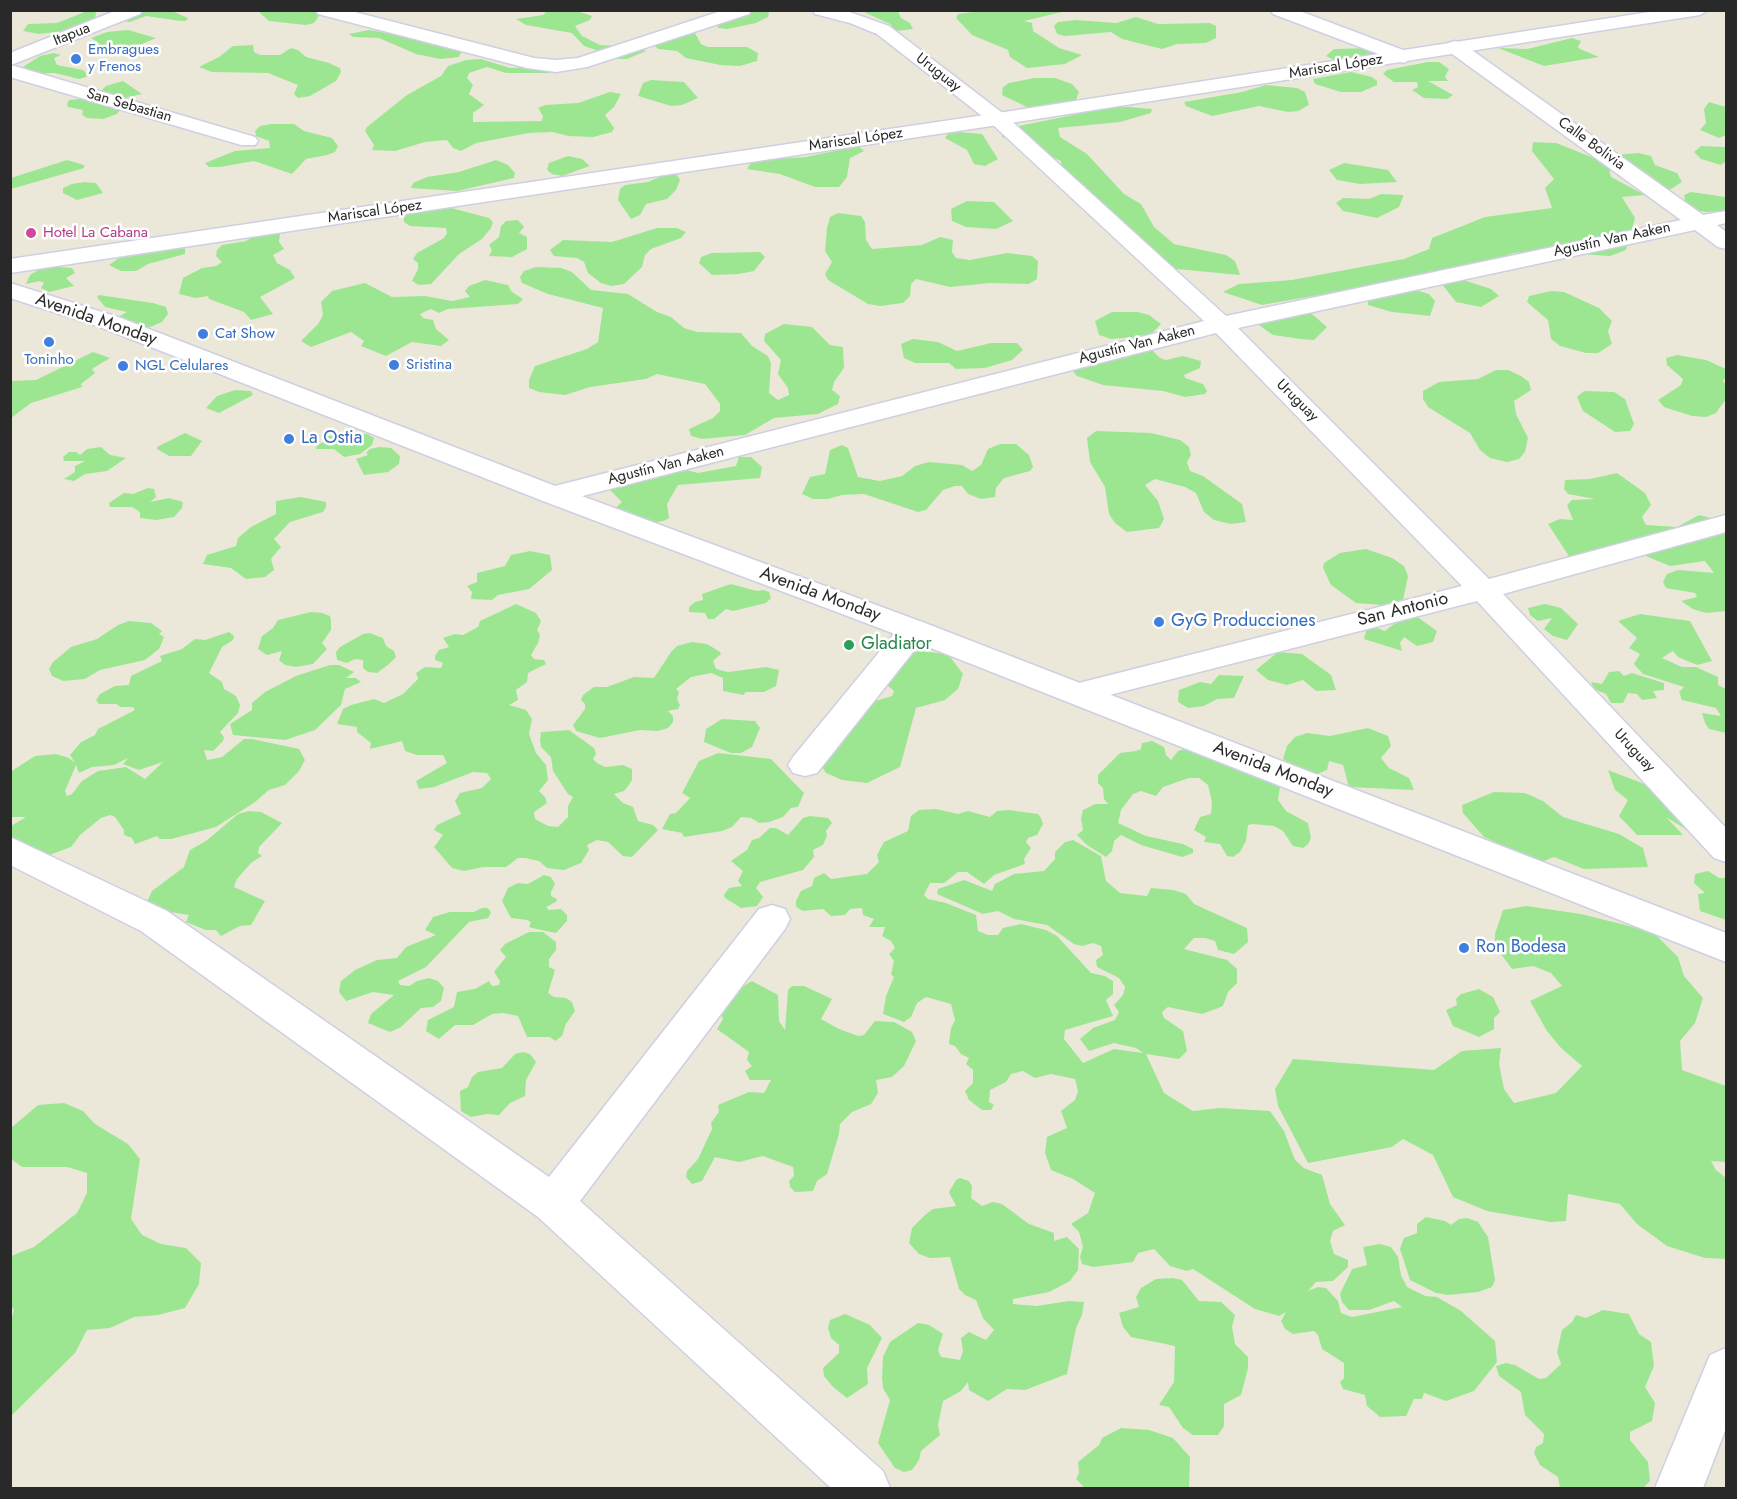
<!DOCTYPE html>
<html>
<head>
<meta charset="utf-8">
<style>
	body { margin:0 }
	#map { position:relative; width:1737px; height:1499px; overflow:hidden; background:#ece8d9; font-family:Jost,sans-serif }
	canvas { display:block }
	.frame { position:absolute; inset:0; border:12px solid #292929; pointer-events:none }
</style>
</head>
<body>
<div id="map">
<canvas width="1737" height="1499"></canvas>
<div class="frame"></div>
</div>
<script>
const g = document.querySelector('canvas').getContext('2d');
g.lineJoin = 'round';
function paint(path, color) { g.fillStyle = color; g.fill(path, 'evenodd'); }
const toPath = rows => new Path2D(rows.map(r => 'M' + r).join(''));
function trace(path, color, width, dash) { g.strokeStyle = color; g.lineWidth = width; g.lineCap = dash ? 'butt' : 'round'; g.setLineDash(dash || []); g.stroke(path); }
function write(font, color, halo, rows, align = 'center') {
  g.font = font + ' Jost,sans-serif'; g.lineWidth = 5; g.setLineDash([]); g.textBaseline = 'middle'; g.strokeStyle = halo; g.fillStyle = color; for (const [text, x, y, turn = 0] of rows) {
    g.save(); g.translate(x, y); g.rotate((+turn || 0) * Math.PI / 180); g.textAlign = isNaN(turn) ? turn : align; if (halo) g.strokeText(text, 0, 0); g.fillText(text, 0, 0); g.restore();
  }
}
paint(toPath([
	[316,10,321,13,314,23,306,25,269,21,258,11],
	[87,11,96,12,95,21,72,30,39,34,23,31,28,24,57,23],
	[138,11,172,11,188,18,186,21,181,21,146,16,130,22,122,21],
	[547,11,582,11,580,12,592,16,590,20,575,26,582,36,600,45,636,47,646,51,627,59,606,59,597,54,596,50,584,46,572,33,526,25,516,19,543,15],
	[755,11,769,11,768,17,756,23,727,29,718,28,717,25,719,21],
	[862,11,898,11,901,18,910,23,913,29,896,31,890,24],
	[980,11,1066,11,1024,21,1032,23,1033,31,1059,48,1082,55,1065,64,1027,68,1010,57,1008,50,972,35,956,18,958,14],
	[1136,17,1158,24,1210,23,1216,26,1216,38,1206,43,1177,44,1162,49,1122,39,1111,32,1065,36,1057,34,1054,26,1058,22,1076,20,1116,23],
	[128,30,156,38,135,47,125,54,115,56,93,51,99,43,91,38,107,32],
	[369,30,423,39,431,45,462,50,459,57,440,59,416,54,379,38,353,37,349,34],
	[688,30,695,33,701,44,708,47,747,47,758,53,757,61,740,66,720,65,686,58,677,51,658,49,651,42],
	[1572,38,1581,41,1578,47,1580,49,1599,57,1544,66,1498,48,1527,49],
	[253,45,254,52,260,55,280,55,291,48,298,50,306,57,329,63,340,68,341,72,336,81,310,96,298,98,294,94,298,85,268,73,212,72,199,67,219,57,233,46],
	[1373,48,1380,51,1379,55,1336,61,1326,56,1334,49],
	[54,53,61,55,54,58,57,65,83,70,89,76,79,79,55,73,32,74,20,69,40,56],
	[481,59,510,68,531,67,552,73,506,73,487,67,469,73,467,78,473,85,469,94,484,105,473,113,473,122,542,121,543,116,538,108,545,105,578,103,610,92,621,94,614,107,605,115,614,128,612,132,593,137,569,136,552,132,529,133,476,143,461,151,453,148,447,140,425,142,395,151,372,150,374,145,365,131,367,127,407,95,441,76,448,66,466,60],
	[1428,62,1439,62,1449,69,1445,77,1448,81,1428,81,1453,95,1447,99,1424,98,1412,90,1418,87,1417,82,1394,82,1383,74,1387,70],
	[1351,72,1372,77,1377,81,1377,85,1361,92,1341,92,1315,84,1313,79],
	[1034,78,1055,78,1072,84,1079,92,1076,100,1071,103,1031,109,1002,95,1003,87,1009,83],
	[651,80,684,82,698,98,682,105,671,106,638,96,643,83],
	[123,81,142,94,120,99,100,92,106,86],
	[1266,85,1297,88,1305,92,1309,105,1298,111,1288,112,1259,106,1212,116,1186,106,1184,102,1242,92],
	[80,99,93,101,120,110,117,114,103,119,87,118,82,115,83,110,68,107,67,104,69,100],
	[1709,102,1726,107,1726,135,1719,138,1700,130,1706,123,1704,109],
	[1117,106,1152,109,1151,113,1120,122,1058,128,1060,137,1087,154,1124,194,1141,204,1154,227,1174,244,1226,255,1235,261,1240,275,1166,268,1062,173,1061,161,1002,137,1002,132,1009,128],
	[271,124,294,124,304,131,332,138,338,146,335,152,327,155,306,159,292,174,254,161,220,167,209,167,205,163,235,151,270,148,269,141,256,136,255,131,260,126],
	[959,132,982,134,998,159,985,166,974,164,967,150,945,138,948,134],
	[1533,142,1556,143,1594,158,1609,168,1611,177,1645,195,1622,197,1635,218,1626,250,1610,256,1535,251,1514,253,1460,270,1262,305,1223,292,1239,284,1292,280,1404,259,1429,249,1432,238,1485,217,1552,208,1545,188,1554,179,1532,151],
	[858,146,864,151,850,158,847,177,839,187,815,187,780,174,747,169,750,164,759,160,806,157],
	[1701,146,1726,147,1726,161,1721,165,1701,159,1694,152],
	[1639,153,1651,156,1655,165,1677,173,1682,182,1671,189,1659,189,1616,155],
	[568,156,582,159,590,166,562,176,552,174,547,170,549,163],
	[67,160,84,165,84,168,11,189,11,178],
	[496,160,508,165,515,173,514,178,457,191,411,188,413,183,427,177,459,172],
	[1344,163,1388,170,1397,182,1360,184,1337,180,1329,170],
	[666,174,677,175,680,180,676,190,667,199,646,204,640,215,631,219,618,200,620,189,625,185,648,182],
	[85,182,96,183,103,193,77,200,63,193,63,188,72,184],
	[1691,192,1726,197,1726,211,1706,212,1694,210,1686,205,1684,195],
	[1381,194,1403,195,1403,197,1399,207,1377,218,1343,211,1336,203,1343,198,1369,199],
	[967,201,994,202,1013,221,996,229,966,227,952,221,951,209],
	[448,207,489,218,493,222,491,228,482,239,459,254,431,284,419,285,412,281,418,269,418,263,413,259,417,253,444,238,447,233,446,228,410,226,404,222,404,217,411,211],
	[838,213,861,216,865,222,866,240,872,249,922,245,940,237,953,240,952,252,956,258,970,260,1007,253,1032,256,1038,261,1037,279,1029,284,990,283,950,287,916,279,911,284,910,296,903,303,880,306,868,304,828,280,825,274,832,262,825,251,827,228,830,217],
	[518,220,524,227,519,233,527,237,527,249,512,257,489,256,492,250,489,245,499,237,501,226,506,221],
	[657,228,677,228,686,232,681,238,651,249,645,255,642,267,624,284,611,286,601,283,588,273,584,262,577,258,554,256,550,250,563,240,612,242],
	[277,229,280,233,279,242,284,249,273,255,277,263,290,270,295,278,260,297,273,314,251,320,244,312,209,299,208,296,196,298,179,294,183,278,202,268,216,266,222,262,216,256,217,250,222,245,246,241,259,233],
	[185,248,185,254,148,264,136,271,121,271,109,265,119,258],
	[760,252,765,257,754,271,739,274,712,275,699,263,701,257,712,253],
	[45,266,72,268,75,273,66,278,74,286,49,292,41,288,44,283,40,281,26,284,30,275],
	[536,267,561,268,572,272,591,290,628,294,657,312,671,317,684,328,697,332,741,333,752,346,768,356,771,363,769,393,778,400,789,395,788,388,778,374,781,360,764,341,765,334,784,324,812,327,830,345,843,347,844,368,834,382,832,390,840,396,838,404,818,414,774,418,745,435,702,439,691,436,689,429,713,418,720,411,720,404,705,384,657,374,646,379,590,387,565,395,539,392,529,388,529,380,535,366,587,349,598,342,603,308,548,294,522,283,520,277,524,271],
	[1454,277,1491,289,1499,296,1481,307,1456,302,1441,283],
	[485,280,508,285,512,292,523,299,518,304,448,309,439,313,431,309,420,314,423,318,433,320,436,329,449,340,441,346,412,342,386,356,361,346,364,341,351,332,311,347,301,341,318,324,323,315,321,302,332,291,365,283,392,297,425,296,452,301,470,297,465,291,469,286],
	[1405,287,1429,294,1435,301,1430,316,1392,312,1368,305,1368,299],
	[1551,291,1564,292,1599,308,1612,321,1608,331,1612,344,1598,353,1586,353,1560,346,1551,339,1548,320,1527,302,1529,296],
	[99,295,153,303,166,307,168,314,162,322,143,330,109,322,127,312,105,307,97,297],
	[1112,312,1138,312,1149,315,1161,324,1149,336,1111,339,1099,335,1095,321],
	[1298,312,1312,314,1327,327,1314,340,1301,339,1273,335,1256,323],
	[913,339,938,342,957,351,991,343,1017,343,1023,350,1012,360,985,368,956,369,949,363,915,363,904,358,901,344],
	[1140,351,1153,351,1160,358,1166,360,1183,356,1201,361,1200,368,1184,375,1185,378,1203,384,1207,391,1205,394,1185,397,1163,391,1103,385,1077,376,1072,370],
	[93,352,110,358,92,369,95,373,81,384,82,387,31,403,11,418,11,381,36,380],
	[1677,355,1706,360,1726,369,1726,377,1723,381,1726,385,1726,399,1716,413,1706,417,1692,416,1664,407,1658,400,1681,385,1683,379,1667,365,1666,358],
	[1496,370,1508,370,1521,376,1529,382,1531,390,1514,401,1516,414,1528,438,1525,452,1519,459,1507,462,1490,458,1480,450,1470,433,1428,407,1423,399,1423,391,1439,382,1478,379],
	[235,390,251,391,253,395,219,413,206,408,217,396],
	[1584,391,1614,392,1625,399,1634,424,1630,431,1615,432,1583,411,1577,397],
	[1096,431,1151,433,1180,440,1189,447,1191,455,1187,462,1190,471,1203,476,1242,504,1246,522,1231,524,1214,520,1204,512,1196,493,1185,487,1155,479,1145,485,1158,501,1164,519,1159,528,1127,532,1115,523,1109,514,1105,487,1090,462,1087,438],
	[185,433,202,441,191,456,169,456,157,449,157,447],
	[356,434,367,434,374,438,372,445,360,454,344,457,334,449,316,449,317,445,326,441,327,436,336,436,343,441],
	[1000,444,1016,444,1029,455,1033,467,1030,471,1004,478,996,488,995,497,981,499,968,494,962,486,955,486,943,490,926,510,918,512,864,494,842,495,828,499,813,499,802,494,810,477,825,474,830,450,842,445,848,448,858,477,880,481,902,476,915,466,929,462,962,465,972,471,981,465,988,449],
	[101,447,110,455,126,458,107,471,85,474,74,481,64,479,75,472,75,466,85,461,64,461,63,457,69,452,76,452,80,455,87,449],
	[379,447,391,448,400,456,399,464,388,472,364,475,356,459,368,455,366,453,370,449],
	[739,457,751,457,762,467,760,478,678,485,667,504,669,518,664,521,643,524,611,512,622,502,606,486,667,465,698,473,736,466],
	[1617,473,1645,493,1651,505,1642,517,1646,525,1677,527,1699,515,1726,522,1726,611,1706,613,1693,609,1681,601,1697,597,1695,593,1666,588,1663,582,1667,574,1678,570,1714,573,1705,561,1670,566,1636,552,1574,564,1548,524,1560,519,1573,520,1567,505,1572,500,1595,499,1568,494,1564,489,1565,480,1590,479],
	[148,488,154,489,156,497,150,502,169,498,183,502,182,508,174,517,156,520,140,518,140,512,132,507,110,507,109,503,124,493,133,494],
	[300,497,326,502,326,507,323,512,290,522,274,539,281,547,271,559,274,570,265,577,246,579,231,568,203,564,207,555,236,546,238,538,251,527,276,514,276,501],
	[1366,549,1392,558,1404,566,1408,576,1403,600,1382,605,1356,603,1331,585,1323,568,1324,563,1340,553],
	[530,551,550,555,552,570,529,589,498,595,492,600,471,599,472,592,467,586,477,582,477,573,505,566,511,555],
	[731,584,757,591,764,590,769,592,771,598,766,603,733,611,726,609,714,619,708,619,705,613,689,612,689,607,695,602,703,600,702,594],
	[516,604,536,613,541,621,537,630,540,635,538,643,531,655,534,659,544,660,546,664,528,673,527,682,516,690,518,700,509,705,526,710,532,719,529,734,536,753,546,765,548,780,539,791,545,797,547,803,534,812,535,819,548,826,558,827,568,817,568,806,573,797,568,794,553,771,551,757,541,747,540,740,541,732,569,730,594,748,596,754,593,759,597,763,605,767,623,765,632,769,632,780,628,786,624,791,614,794,623,803,633,807,638,821,653,825,658,830,632,857,623,856,608,842,597,840,587,845,589,850,581,863,564,870,547,868,539,861,525,858,518,858,506,867,483,867,464,871,452,868,434,847,443,835,434,830,437,825,461,814,455,801,460,793,482,788,491,779,487,773,473,772,434,787,419,789,416,781,447,763,443,755,417,755,405,751,402,741,370,749,371,743,357,732,357,727,337,724,343,709,351,705,374,699,384,703,403,694,418,679,416,673,425,667,441,668,443,663,435,660,435,656,439,650,449,647,443,638,455,634,463,635,478,627,480,621],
	[1545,604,1561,608,1578,624,1567,640,1553,636,1544,629,1552,618,1538,621,1530,615,1528,608],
	[311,612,322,613,330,616,331,620,331,630,322,643,327,649,313,664,296,667,285,665,279,660,282,651,267,655,258,649,262,636,273,628,278,620],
	[1640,614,1690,621,1712,661,1697,665,1678,657,1673,651,1662,658,1682,667,1696,667,1718,677,1718,685,1726,689,1726,733,1709,729,1705,723,1702,713,1721,716,1716,708,1682,700,1679,692,1684,687,1643,674,1634,664,1640,654,1629,648,1637,638,1618,621],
	[1416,616,1437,631,1433,642,1417,646,1404,637,1400,643,1402,651,1364,639,1366,631,1375,627,1385,631,1400,619],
	[129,621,151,623,162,631,159,634,164,637,159,649,145,660,100,670,85,679,63,681,52,676,49,669,53,662,71,647,97,639,118,625],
	[229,632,234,636,233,640,222,647,209,673,222,682,224,689,236,696,240,705,238,713,220,732,224,737,223,741,213,751,204,750,207,760,222,757,244,739,252,739,299,749,305,760,299,771,285,785,269,790,255,802,216,827,171,839,160,839,157,836,135,844,132,838,124,835,124,830,115,817,110,815,101,818,80,835,71,847,44,857,11,861,11,826,26,817,11,817,10,772,35,756,56,754,69,758,75,763,70,755,81,742,95,735,98,729,135,710,133,707,121,707,116,704,99,704,96,700,100,694,115,686,129,685,131,676,162,661,160,656,182,649,195,639,205,640],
	[128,758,123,764,139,770,163,762,145,779,126,767,98,771,82,781,72,794,67,796,65,791,76,765,79,773,92,767,114,765],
	[370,633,383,638,386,646,394,651,396,657,389,664,377,673,368,672,363,668,363,660,355,659,347,663,337,660,336,652,340,647,363,634],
	[692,642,707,644,720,652,721,654,713,661,716,669,728,672,766,667,779,670,776,686,764,692,746,692,743,695,723,691,723,678,711,673,691,677,676,689,679,692,677,699,680,705,678,709,668,711,673,716,673,722,668,728,658,731,640,730,600,738,576,731,573,725,585,709,585,704,581,700,583,695,594,687,607,687,634,677,654,678,671,652,677,646],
	[918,651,948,654,963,674,958,689,945,700,916,708,900,767,867,783,842,780,826,773,808,745,810,737,839,712,892,696,894,691,881,680,885,666],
	[1278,652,1302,654,1331,675,1336,690,1316,691,1303,680,1287,685,1268,680,1256,670],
	[330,665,339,665,354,672,346,678,356,678,361,682,345,689,341,705,315,730,285,740,233,735,230,724,252,710,252,703,265,692,296,676],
	[1619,671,1624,676,1632,673,1664,683,1664,690,1653,691,1657,698,1642,700,1637,694,1628,693,1623,703,1611,703,1606,694,1594,689,1591,682,1602,684,1609,672],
	[1219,675,1244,676,1234,698,1217,699,1204,706,1188,708,1178,702,1179,690,1200,682,1211,684],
	[722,719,755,721,760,728,752,747,741,753,731,753,704,742,706,729],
	[1368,728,1388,736,1391,746,1381,758,1389,768,1409,778,1414,790,1349,787,1343,765,1329,761,1327,770,1310,777,1283,759,1287,746,1295,737,1307,733,1330,736],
	[1152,741,1164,747,1166,755,1171,760,1178,751,1195,745,1280,787,1278,800,1286,811,1308,823,1311,838,1308,844,1303,848,1293,846,1283,831,1274,826,1253,824,1248,825,1246,841,1240,852,1233,857,1227,856,1220,844,1204,842,1206,837,1194,830,1200,817,1211,814,1212,802,1208,785,1199,778,1189,778,1163,787,1156,796,1141,791,1133,794,1121,810,1118,823,1146,836,1183,844,1193,849,1193,853,1182,857,1141,845,1121,835,1114,841,1112,851,1106,857,1087,845,1077,835,1083,830,1081,819,1083,810,1095,804,1108,804,1104,799,1103,788,1098,783,1098,775,1120,753,1136,751,1141,749,1142,743],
	[718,753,771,759,804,793,798,807,791,808,783,817,769,822,759,823,751,818,741,817,732,827,722,831,684,837,682,833,662,829,670,814,676,813,690,798,682,793,699,761],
	[1608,770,1701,806,1723,823,1705,841,1666,817,1683,835,1637,835,1619,816,1628,800,1615,790],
	[1494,792,1525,793,1543,801,1563,817,1619,834,1643,848,1648,867,1584,869,1554,857,1539,863,1484,837,1463,813,1462,805],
	[936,809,958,814,968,811,990,817,997,811,1008,810,1038,814,1041,818,1043,824,1037,835,1028,838,1026,842,1031,848,1024,859,1025,864,994,875,984,884,967,872,958,872,944,883,930,883,924,895,928,899,946,903,976,915,978,931,988,935,998,935,1003,928,1021,924,1046,930,1057,936,1091,973,1105,976,1113,981,1113,994,1106,1000,1113,1016,1065,1030,1064,1039,1083,1063,1114,1049,1143,1053,1136,1048,1114,1043,1089,1051,1080,1039,1093,1028,1115,1020,1119,1012,1114,1005,1123,995,1125,987,1119,978,1097,967,1096,960,1103,955,1101,946,1093,943,1082,946,1074,944,1047,925,1014,919,998,911,983,914,937,894,938,889,964,880,992,891,995,884,1014,874,1044,871,1055,859,1055,852,1065,842,1073,840,1101,856,1106,881,1120,893,1147,896,1151,888,1173,890,1186,894,1194,904,1247,928,1248,942,1234,954,1218,950,1215,941,1205,938,1194,938,1184,949,1227,960,1237,969,1237,983,1228,992,1223,1006,1216,1009,1202,1014,1168,1007,1162,1012,1164,1018,1183,1031,1187,1051,1179,1059,1146,1054,1164,1093,1193,1111,1220,1108,1270,1111,1284,1131,1295,1160,1304,1168,1322,1175,1330,1204,1345,1225,1333,1231,1330,1241,1334,1254,1348,1260,1348,1267,1333,1281,1316,1282,1308,1291,1318,1287,1326,1288,1338,1301,1341,1313,1352,1317,1402,1307,1394,1301,1369,1310,1349,1310,1342,1302,1340,1294,1352,1269,1367,1265,1363,1247,1380,1244,1391,1247,1398,1257,1401,1275,1407,1287,1425,1296,1437,1297,1461,1311,1495,1341,1497,1362,1474,1391,1446,1401,1424,1393,1422,1399,1414,1399,1406,1416,1380,1417,1367,1406,1365,1395,1343,1389,1340,1382,1344,1378,1344,1363,1322,1349,1318,1335,1314,1331,1293,1334,1285,1329,1281,1321,1286,1312,1279,1316,1255,1309,1193,1269,1187,1271,1170,1266,1154,1249,1138,1253,1133,1262,1093,1267,1082,1264,1080,1257,1083,1247,1079,1232,1071,1224,1088,1213,1095,1193,1073,1179,1051,1170,1045,1153,1047,1137,1067,1128,1061,1111,1075,1100,1078,1091,1075,1079,1051,1074,1035,1078,1023,1071,1011,1074,1006,1082,990,1090,989,1102,994,1105,991,1110,982,1110,969,1100,965,1091,973,1083,973,1070,966,1064,969,1058,961,1054,955,1046,949,1044,951,1028,955,1020,951,1004,926,997,917,1003,911,1017,904,1022,883,1014,886,996,894,977,891,974,894,961,889,954,895,948,891,941,882,936,885,927,869,927,874,919,863,915,862,908,850,909,845,915,831,916,823,909,803,911,796,907,796,901,801,891,812,886,814,878,824,873,831,879,867,874,879,862,877,855,884,842,908,831,911,816,919,810],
	[249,811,261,812,282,823,259,847,258,853,262,856,251,863,237,879,234,887,265,901,251,925,240,926,221,936,216,930,206,930,186,922,189,915,152,909,147,902,152,891,184,867,190,850,206,841,238,814],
	[810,816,828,818,832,823,826,831,827,836,823,845,813,850,814,857,803,870,760,882,756,888,763,897,757,906,741,908,725,898,724,895,729,888,742,886,738,881,743,871,731,861,747,850,752,840,759,838,770,828,776,828,788,835,803,818],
	[1708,871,1719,878,1726,878,1726,920,1700,911,1698,894,1705,893,1694,883,1695,874],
	[544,875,551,877,555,884,551,892,551,896,557,899,556,902,546,907,549,910,561,909,567,915,567,921,556,933,532,928,529,927,531,922,527,920,511,918,502,901,508,888,518,883,528,884],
	[1526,906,1581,914,1653,932,1678,957,1684,976,1703,998,1695,1023,1680,1041,1682,1070,1726,1086,1726,1162,1711,1161,1716,1170,1726,1178,1726,1259,1705,1258,1667,1246,1637,1224,1620,1204,1568,1194,1566,1221,1551,1222,1487,1211,1453,1197,1433,1155,1403,1139,1392,1147,1308,1163,1278,1106,1275,1089,1293,1059,1434,1070,1462,1051,1501,1048,1499,1064,1504,1089,1514,1103,1556,1093,1582,1066,1561,1048,1547,1031,1530,1001,1562,986,1551,973,1533,966,1512,969,1495,946,1495,934,1503,910],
	[482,908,488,908,491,912,488,918,469,922,426,967,398,981,400,985,409,986,417,981,429,978,438,981,444,988,441,1001,433,1007,421,1008,401,1027,390,1032,368,1023,371,1014,394,995,373,992,346,1001,339,992,341,981,355,970,377,960,397,958,406,947,436,935,425,930,433,917,450,912,474,912],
	[529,932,543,932,556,942,556,950,549,959,549,967,555,970,548,993,554,997,566,998,572,1002,575,1011,566,1024,562,1036,555,1041,550,1037,527,1037,518,1016,503,1013,492,1014,473,1025,455,1025,439,1039,426,1031,428,1020,454,1007,457,992,475,989,489,981,492,986,499,985,500,981,494,972,506,957,500,950,505,944],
	[752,981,778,995,779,1021,785,1030,788,990,792,986,804,986,832,999,821,1019,839,1029,858,1036,864,1035,875,1021,894,1022,912,1032,916,1041,904,1066,892,1077,876,1080,878,1093,871,1104,852,1112,840,1124,839,1134,827,1174,817,1181,813,1191,795,1192,790,1187,789,1181,794,1176,793,1167,763,1156,739,1162,715,1157,702,1181,692,1184,686,1177,687,1171,698,1159,712,1129,711,1123,719,1112,718,1105,749,1092,764,1093,771,1080,750,1080,745,1071,752,1066,747,1060,749,1052,717,1029,723,1019,720,1012,737,990],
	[1479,989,1493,997,1500,1012,1494,1018,1494,1029,1479,1037,1453,1026,1446,1010,1457,1005,1456,999,1461,994],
	[523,1052,530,1054,536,1062,526,1080,525,1096,510,1103,499,1115,487,1114,471,1117,461,1111,460,1091,468,1087,472,1077,478,1072,502,1068,515,1054],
	[64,1103,83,1111,95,1124,128,1144,140,1159,131,1219,142,1235,161,1244,186,1248,201,1263,199,1284,185,1308,158,1315,134,1317,110,1328,87,1330,75,1353,11,1416,10,1324,14,1310,11,1306,11,1256,34,1247,77,1213,87,1193,87,1173,67,1167,22,1167,11,1159,11,1128,38,1105],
	[960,1178,969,1181,972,1186,971,1198,982,1206,993,1202,1002,1204,1029,1224,1054,1233,1054,1241,1067,1237,1079,1249,1078,1270,1070,1281,1049,1292,1013,1299,1013,1304,1036,1306,1069,1301,1084,1302,1082,1315,1076,1328,1067,1374,1025,1390,1007,1389,988,1401,969,1390,968,1382,961,1391,943,1401,938,1425,940,1435,921,1451,919,1460,912,1470,904,1472,895,1468,878,1443,890,1400,883,1388,882,1378,883,1357,890,1342,918,1323,929,1325,943,1334,938,1350,941,1357,960,1360,963,1351,961,1338,969,1332,986,1340,994,1330,983,1318,976,1300,965,1295,959,1289,950,1257,930,1258,919,1254,909,1243,912,1228,925,1215,933,1209,956,1206,949,1192,956,1180],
	[1426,1217,1445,1221,1451,1225,1459,1219,1467,1218,1478,1222,1488,1237,1495,1280,1492,1287,1478,1292,1448,1295,1436,1293,1410,1280,1400,1249,1404,1238,1417,1233,1417,1224],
	[1173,1278,1182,1280,1199,1301,1221,1302,1235,1315,1232,1327,1235,1344,1248,1357,1248,1368,1241,1395,1224,1404,1224,1426,1218,1435,1193,1435,1183,1428,1169,1407,1159,1405,1174,1382,1175,1346,1131,1337,1123,1327,1119,1313,1139,1307,1136,1297,1141,1288,1156,1279],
	[1603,1310,1629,1314,1639,1334,1651,1342,1654,1366,1645,1387,1655,1403,1652,1421,1630,1432,1630,1440,1648,1462,1650,1481,1643,1488,1560,1488,1558,1477,1540,1465,1534,1453,1536,1447,1543,1443,1544,1434,1525,1415,1521,1392,1499,1376,1496,1366,1506,1363,1515,1365,1539,1379,1546,1378,1561,1364,1557,1352,1562,1330,1572,1322,1576,1315,1586,1318],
	[845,1314,870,1325,882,1338,867,1368,868,1384,847,1398,833,1387,824,1376,823,1368,839,1353,839,1345,831,1338,828,1328,830,1320],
	[1121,1428,1149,1430,1173,1438,1190,1457,1189,1488,1085,1488,1076,1479,1079,1473,1078,1462,1099,1445,1102,1438]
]), '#9ce692');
const street = toPath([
	[117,10,142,10,140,14,11,65,255,137,258,141,255,145,241,145,10,77,10,53,117,10],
	[316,10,347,10,534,58,556,60,578,58,724,10,751,10,749,14,587,67,556,72,527,68,318,14,316,10],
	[813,10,844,10,889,26,1005,115,1226,316,1681,220,1448,51,1446,47,1448,43,1455,41,1462,43,1703,215,1726,211,1726,223,1717,225,1726,232,1726,249,1718,247,1695,230,1238,328,1489,579,1726,515,1726,532,1503,594,1726,828,1726,862,1714,858,1477,601,1078,703,1067,700,1062,693,1067,686,1462,586,1216,333,563,501,553,503,543,501,539,495,543,489,1204,321,991,123,877,34,850,23,815,14,813,10],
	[1271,10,1297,10,1411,53,1413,57,1404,63,1397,61,1273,14,1271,10],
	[914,620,925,623,929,630,925,637,817,773,805,776,793,773,788,765,793,757,903,623,914,620],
	[10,837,167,911,549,1177,759,909,772,905,785,909,790,919,785,929,580,1201,883,1471,890,1488,831,1488,538,1217,141,931,10,865,10,837],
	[1726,1348,1726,1428,1703,1488,1655,1488,1710,1355,1726,1348]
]);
const secondary = toPath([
	[1662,10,1708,10,1700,15,998,125,10,273,10,259,998,113,1662,10],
	[10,283,118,317,563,489,925,623,1726,933,1726,962,903,637,543,501,100,327,10,298,10,283]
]);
trace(street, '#cfcfe3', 3);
trace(secondary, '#cfcfe3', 3);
paint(street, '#fff');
paint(secondary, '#fff');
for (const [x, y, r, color] of [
	[76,59,6,"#3f7fe0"],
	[31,233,6,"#d1479c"],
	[203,334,6,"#3f7fe0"],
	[49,342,6,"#3f7fe0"],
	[394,365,6,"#3f7fe0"],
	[123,366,6,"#3f7fe0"],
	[289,439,6,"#3f7fe0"],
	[1159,622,6,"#3f7fe0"],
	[849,645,6,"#2e9e5b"],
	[1464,948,6,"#3f7fe0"]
]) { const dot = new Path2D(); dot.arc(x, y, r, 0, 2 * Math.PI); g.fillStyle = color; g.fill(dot); trace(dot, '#fff', 2); }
write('15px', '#292929', '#fff', [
	["Itapua",72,35,-22],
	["Mariscal López",1336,67,-9],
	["Uruguay",938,73,38],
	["San Sebastian",129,106,16],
	["Mariscal López",856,140,-8],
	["Calle Bolivia",1591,144,36],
	["Mariscal López",375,212,-8],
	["Agustín Van Aaken",1612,240,-12],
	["Agustín Van Aaken",1137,345,-14],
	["Uruguay",1297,401,45],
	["Agustín Van Aaken",666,466,-14],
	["Uruguay",1634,751,47]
]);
write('15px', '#366cbe', '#fff', [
	["Embragues",88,50],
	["y Frenos",88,67],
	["Cat Show",215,334],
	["Toninho",49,360,"center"],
	["Sristina",406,365],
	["NGL Celulares",135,366]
], 'left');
write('15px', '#b23c85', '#fff', [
	["Hotel La Cabana",43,233]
], 'left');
write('18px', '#292929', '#fff', [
	["Avenida Monday",96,320,19],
	["Avenida Monday",820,595,20],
	["San Antonio",1403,610,-14],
	["Avenida Monday",1273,770,21]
]);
write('18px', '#366cbe', '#fff', [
	["La Ostia",301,439],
	["GyG Producciones",1171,622],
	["Ron Bodesa",1476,948]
], 'left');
write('18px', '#27864d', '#fff', [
	["Gladiator",861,645]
], 'left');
</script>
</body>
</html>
